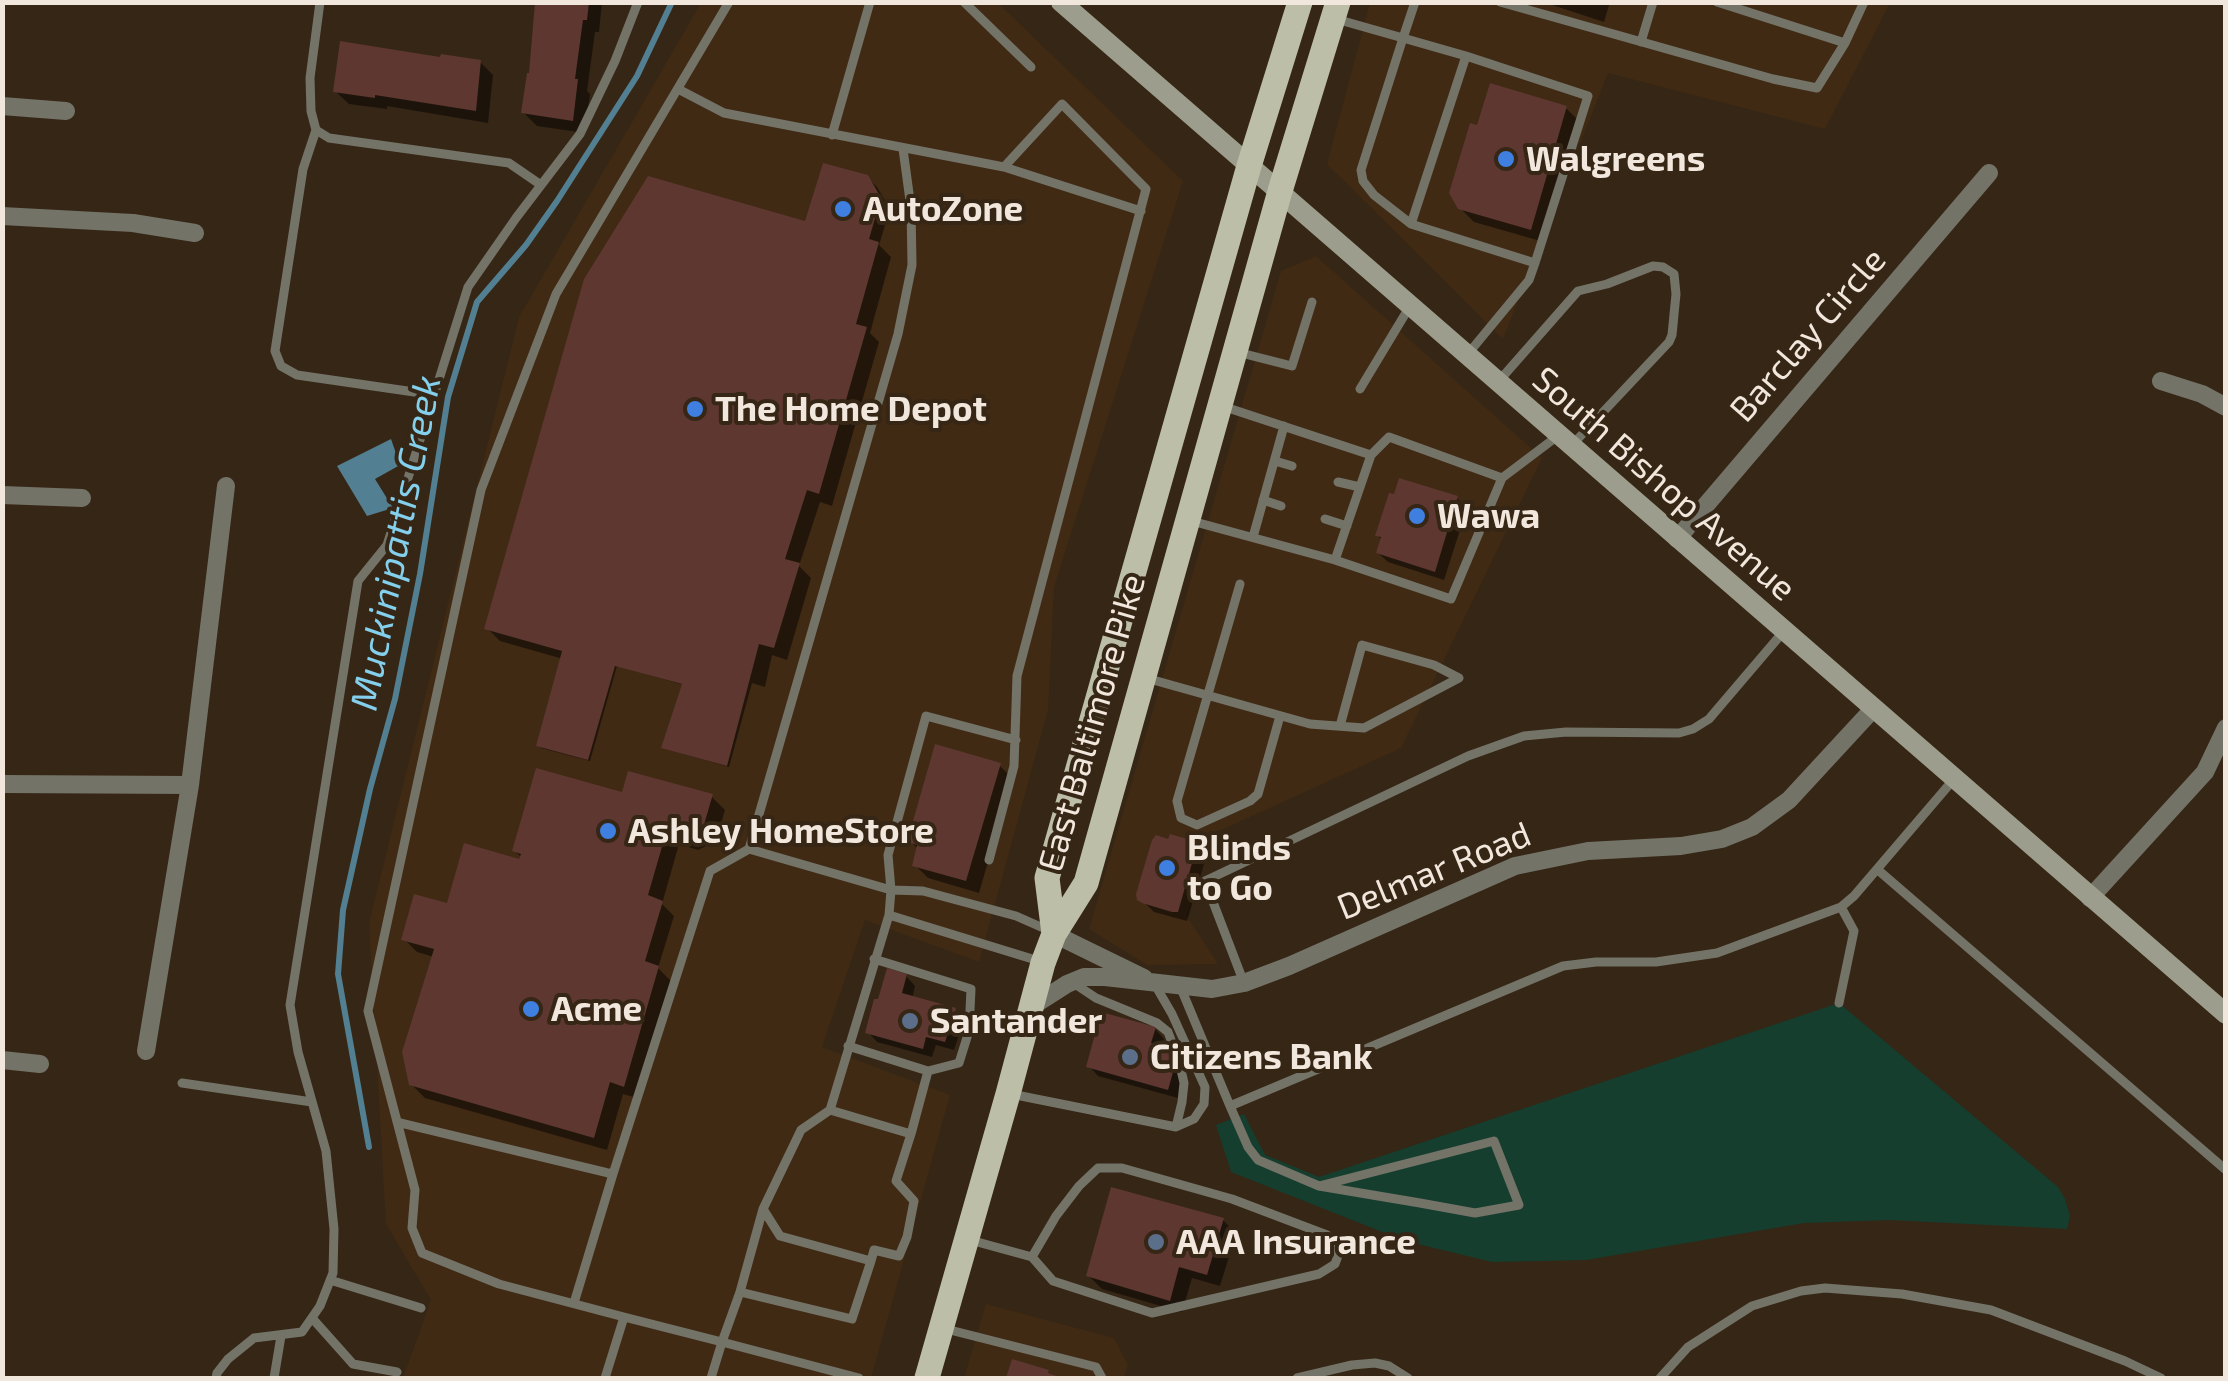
<!DOCTYPE html>
<html>
<head>
<meta charset="utf-8">
<style>
	body { margin:0 }
	#map { position:relative; width:2228px; height:1381px; overflow:hidden; background:#362615; font-family:"Exo 2",sans-serif }
	canvas { display:block }
	.frame { position:absolute; inset:0; border:5px solid #f2e7dc; pointer-events:none }
</style>
</head>
<body>
<div id="map">
<canvas width="2228" height="1381"></canvas>
<div class="frame"></div>
</div>
<script>
const g = document.querySelector('canvas').getContext('2d');
g.lineJoin = 'round';
function paint(path, color) { g.fillStyle = color; g.fill(path, 'evenodd'); }
const toPath = rows => new Path2D(rows.map(r => 'M' + r).join(''));
function trace(path, color, width, dash) { g.strokeStyle = color; g.lineWidth = width; g.lineCap = dash ? 'butt' : 'round'; g.setLineDash(dash || []); g.stroke(path); }
function write(font, color, halo, rows, align = 'center') {
  g.font = font + ' "Exo 2",sans-serif'; g.lineWidth = 8; g.setLineDash([]); g.textBaseline = 'middle'; g.strokeStyle = halo; g.fillStyle = color; for (const [text, x, y, turn = 0] of rows) {
    g.save(); g.translate(x, y); g.rotate((+turn || 0) * Math.PI / 180); g.textAlign = isNaN(turn) ? turn : align; if (halo) g.strokeText(text, 0, 0); g.fillText(text, 0, 0); g.restore();
  }
}
paint(toPath([
	[701,3,998,3,1183,181,1054,587,1048,710,979,962,865,920,822,1047,950,1095,871,1378,403,1378,431,1300,386,1224,369,923,519,317],
	[1370,3,1890,3,1825,129,1608,73,1503,339,1327,164],
	[1316,256,1542,458,1401,748,1215,833,1186,915,1218,964,1147,965,1089,929,1281,271],
	[986,1304,1114,1338,1128,1365,1124,1378,964,1378]
]), '#402a14');
paint(toPath([
	[1839,1003,2058,1187,2065,1199,2070,1216,2067,1229,1890,1220,1804,1223,1586,1260,1492,1262,1405,1241,1231,1172,1216,1125,1244,1114,1265,1155,1319,1177]
]), '#153e2e');
paint(toPath([
	[391,439,400,465,375,479,393,508,367,516,337,466]
]), '#527f91');
paint(toPath([
	[539,2,602,2,599,32,595,32,587,91,590,94,585,133,537,126,524,113],
	[1543,2,1610,2,1604,22],
	[383,51,480,62,493,75,488,123,387,106,387,109,349,104,335,91],
	[1566,108,1579,121,1544,242,1474,222,1460,208,1479,128],
	[867,177,877,187,890,209,879,245,891,257,870,333,879,342,832,506,820,502,799,566,811,578,787,660,772,655,765,687,752,683,729,767,666,749,684,685,617,666,590,761,541,748,539,745,563,659,500,641,487,628,814,226],
	[1457,498,1467,508,1444,580,1388,562,1378,553,1382,540,1378,536],
	[999,765,1012,778,979,893,928,878,915,865,919,850,910,841],
	[624,795,712,797,725,810,716,841,698,850,679,844,662,904,674,916,658,968,671,981,637,1098,623,1094,607,1150,425,1098,411,1084,434,957,417,952,404,939,449,906,521,862,522,858,515,851],
	[1197,845,1207,854,1187,921,1154,912,1140,898],
	[906,976,915,986,912,999,954,1011,964,1020,954,1050,936,1045,932,1057,877,1042,868,1032],
	[1155,1029,1164,1039,1161,1049,1167,1050,1178,1061,1183,1076,1178,1098,1098,1076,1089,1066],
	[1223,1220,1236,1234,1220,1286,1192,1278,1182,1312,1102,1289,1089,1276]
]), '#0007');
trace(toPath([
	[369,1147,338,974,343,910,370,789,395,699,420,574,448,397,477,302,526,245,557,201,637,76,672,2]
]), '#527f91', 6);
paint(toPath([
	[535,2,589,2,587,20,583,20,575,79,578,79,573,121,521,113,527,73,529,73],
	[340,41,440,57,441,54,481,60,476,111,375,95,375,98,333,92],
	[1490,83,1567,106,1531,230,1458,209,1449,193,1470,123,1477,125],
	[823,163,868,175,881,198,869,239,879,242,856,324,867,327,819,494,807,490,785,559,800,563,774,648,759,644,727,766,661,748,682,684,615,666,588,760,536,746,562,651,484,629,584,279,648,176,805,221],
	[1399,478,1458,496,1435,572,1376,553,1381,537,1375,536,1389,493,1394,494],
	[935,744,1001,763,966,881,912,866,917,845,907,842],
	[536,768,622,792,628,771,713,794,703,828,684,838,666,833,648,895,663,901,645,961,659,966,624,1087,610,1082,594,1138,409,1085,402,1052,434,949,401,940,414,894,447,903,464,843,519,859,521,854,512,851],
	[1170,834,1198,842,1178,912,1172,912,1142,903,1137,900,1136,894,1152,840,1156,835,1168,839],
	[887,968,907,974,902,993,956,1008,945,1042,926,1037,923,1049,865,1033,874,999,878,999],
	[1101,1012,1156,1027,1151,1043,1169,1048,1175,1065,1168,1090,1086,1067],
	[1111,1187,1224,1218,1207,1275,1179,1267,1170,1301,1086,1276],
	[1012,1359,1049,1370,1048,1373,1062,1378,1006,1378]
]), '#5d3730');
trace(toPath([
	[320,2,310,78,311,111,316,130,329,138,509,163,541,185],
	[964,2,1031,67],
	[1500,2,1773,79,1817,88,1845,43,1864,2],
	[1717,2,1845,43],
	[1336,19,1403,38,1361,170,1363,181,1374,195,1411,224,1535,263,1529,280,1467,355],
	[1641,42,1653,2],
	[1466,56,1588,96,1535,263],
	[678,89,724,113,1004,167,1062,104,1146,189,1017,676,1014,766,989,860],
	[316,130,303,169,275,351,281,366,297,375,435,395],
	[832,135,870,2],
	[903,149,911,208,912,265,898,334,749,849,891,890,923,891,1016,916,1050,931],
	[1004,167,1141,211],
	[1411,224,1466,56,1403,38,1415,2],
	[1237,352,1292,366,1312,302],
	[1498,382,1578,291,1607,284,1653,266,1663,267,1674,274,1676,294,1672,335,1669,342,1573,444],
	[1360,389,1410,306],
	[1222,406,1371,455,1389,437,1502,478],
	[1275,461,1292,466],
	[1338,482,1360,487],
	[1263,500,1281,506],
	[1325,519,1347,526],
	[1188,520,1335,560,1451,599,1502,478,1559,435],
	[1253,537,1284,426],
	[1335,560,1371,455],
	[1240,584,1177,801,1181,818,1197,825,1250,801,1258,794,1280,716],
	[1146,678,1310,724,1364,728,1459,678,1434,665,1362,645,1340,726],
	[1878,870,2226,1170],
	[889,915,1039,961],
	[1072,982,1096,998,1157,1023,1168,1032,1179,1061,1184,1083,1182,1102,1176,1127],
	[1244,983,1205,881,1468,756,1524,736,1566,732,1679,733,1693,729,1709,719,1784,631],
	[1180,986,1230,1106,1248,1147,1258,1160,1319,1186,1420,1203,1475,1213,1519,1205,1494,1141,1319,1186],
	[1839,1003,1854,931,1841,907],
	[848,1046,928,1071,959,1063,969,1031,971,989,874,959],
	[182,1083,312,1102],
	[1011,1094,1176,1127,1194,1119,1204,1104,1205,1087,1172,1014,1154,983],
	[1230,1106,1563,966,1596,962,1656,962,1717,953,1841,907,1854,896,1954,779],
	[830,1110,801,1130,763,1209,780,1236,871,1261,874,1250,899,1256,907,1237,914,1201,896,1181,911,1134,830,1110,889,915,891,890,888,855,926,716,1016,740],
	[397,1122,613,1174,710,871,749,849],
	[911,1134,928,1071],
	[970,1240,1032,1257,1053,1281,1152,1313,1319,1274,1335,1264,1339,1253,1334,1242,1327,1235,1232,1199,1122,1168,1098,1168,1079,1186,1056,1216,1032,1257],
	[330,1280,421,1308],
	[740,1292,763,1209],
	[574,1303,613,1174],
	[624,1317,722,1342,711,1378],
	[312,1318,353,1364,397,1372],
	[946,1329,1096,1367,1102,1378],
	[216,1378,217,1373,228,1359,254,1338,302,1332,320,1306,333,1273,334,1229,326,1151,298,1052,290,1005,358,581,387,545,468,287,516,218,580,134,615,61,638,2],
	[274,1378,281,1336],
	[605,1378,624,1317,499,1284,422,1253,412,1228,415,1190,368,1011,481,490,556,294,729,2],
	[859,1378,722,1342,740,1292,852,1319,871,1261],
	[1297,1378,1352,1365,1375,1363,1389,1366,1408,1378],
	[1660,1378,1688,1347,1752,1306,1801,1291,1825,1288,1902,1294,1991,1310,2125,1361,2161,1378]
]), '#737368', 9);
trace(toPath([
	[2,106,66,111],
	[2,216,133,223,195,233],
	[2161,381,2202,394,2226,407],
	[2,495,82,498],
	[1677,539,1989,173],
	[2,784,190,785],
	[2090,898,2205,772,2226,728],
	[1054,934,1144,978],
	[1031,1007,1067,984,1084,977,1105,977,1212,989,1244,983,1289,966,1515,866,1588,851,1681,846,1722,839,1752,827,1789,800,1874,708],
	[146,1051,190,785,226,486],
	[2,1060,40,1064]
]), '#737368', 18);
trace(toPath([
	[1061,2,2226,1014]
]), '#9c9d8c', 20);
trace(toPath([
	[1054,934,1047,878,1249,166,1300,2],
	[927,1378,1008,1094,1043,963,1054,934,1086,883,1280,191,1338,2]
]), '#bcbea7', 25);
for (const [x, y, r, color] of [
	[1506,159,10,"#3f7fe0"],
	[843,209,10,"#3f7fe0"],
	[695,409,10,"#3f7fe0"],
	[1417,516,10,"#3f7fe0"],
	[608,831,10,"#3f7fe0"],
	[1167,868,10,"#3f7fe0"],
	[531,1009,10,"#3f7fe0"],
	[910,1021,10,"#5c6f8a"],
	[1130,1057,10,"#5c6f8a"],
	[1156,1242,10,"#5c6f8a"]
]) { const dot = new Path2D(); dot.arc(x, y, r, 0, 2 * Math.PI); g.fillStyle = color; g.fill(dot); trace(dot, '#362615', 4); }
write('bold 35px', '#f2e7dc', '#362615', [
	["Walgreens",1526,159],
	["AutoZone",863,209],
	["The Home Depot",715,409],
	["Wawa",1437,516],
	["Ashley HomeStore",628,831],
	["Blinds",1187,848],
	["to Go",1187,888],
	["Acme",551,1009],
	["Santander",930,1021],
	["Citizens Bank",1150,1057],
	["AAA Insurance",1176,1242]
], 'left');
write('35px', '#f2e7dc', '#362615', [
	["Barclay Circle",1808,335,-49],
	["South Bishop Avenue",1664,484,41],
	["East Baltimore Pike",1092,723,-74],
	["Delmar Road",1434,871,-22]
]);
write('italic 38px', '#83cfec', '#362615', [
	["Muckinipattis Creek",396,543,-79]
]);
</script>
</body>
</html>
